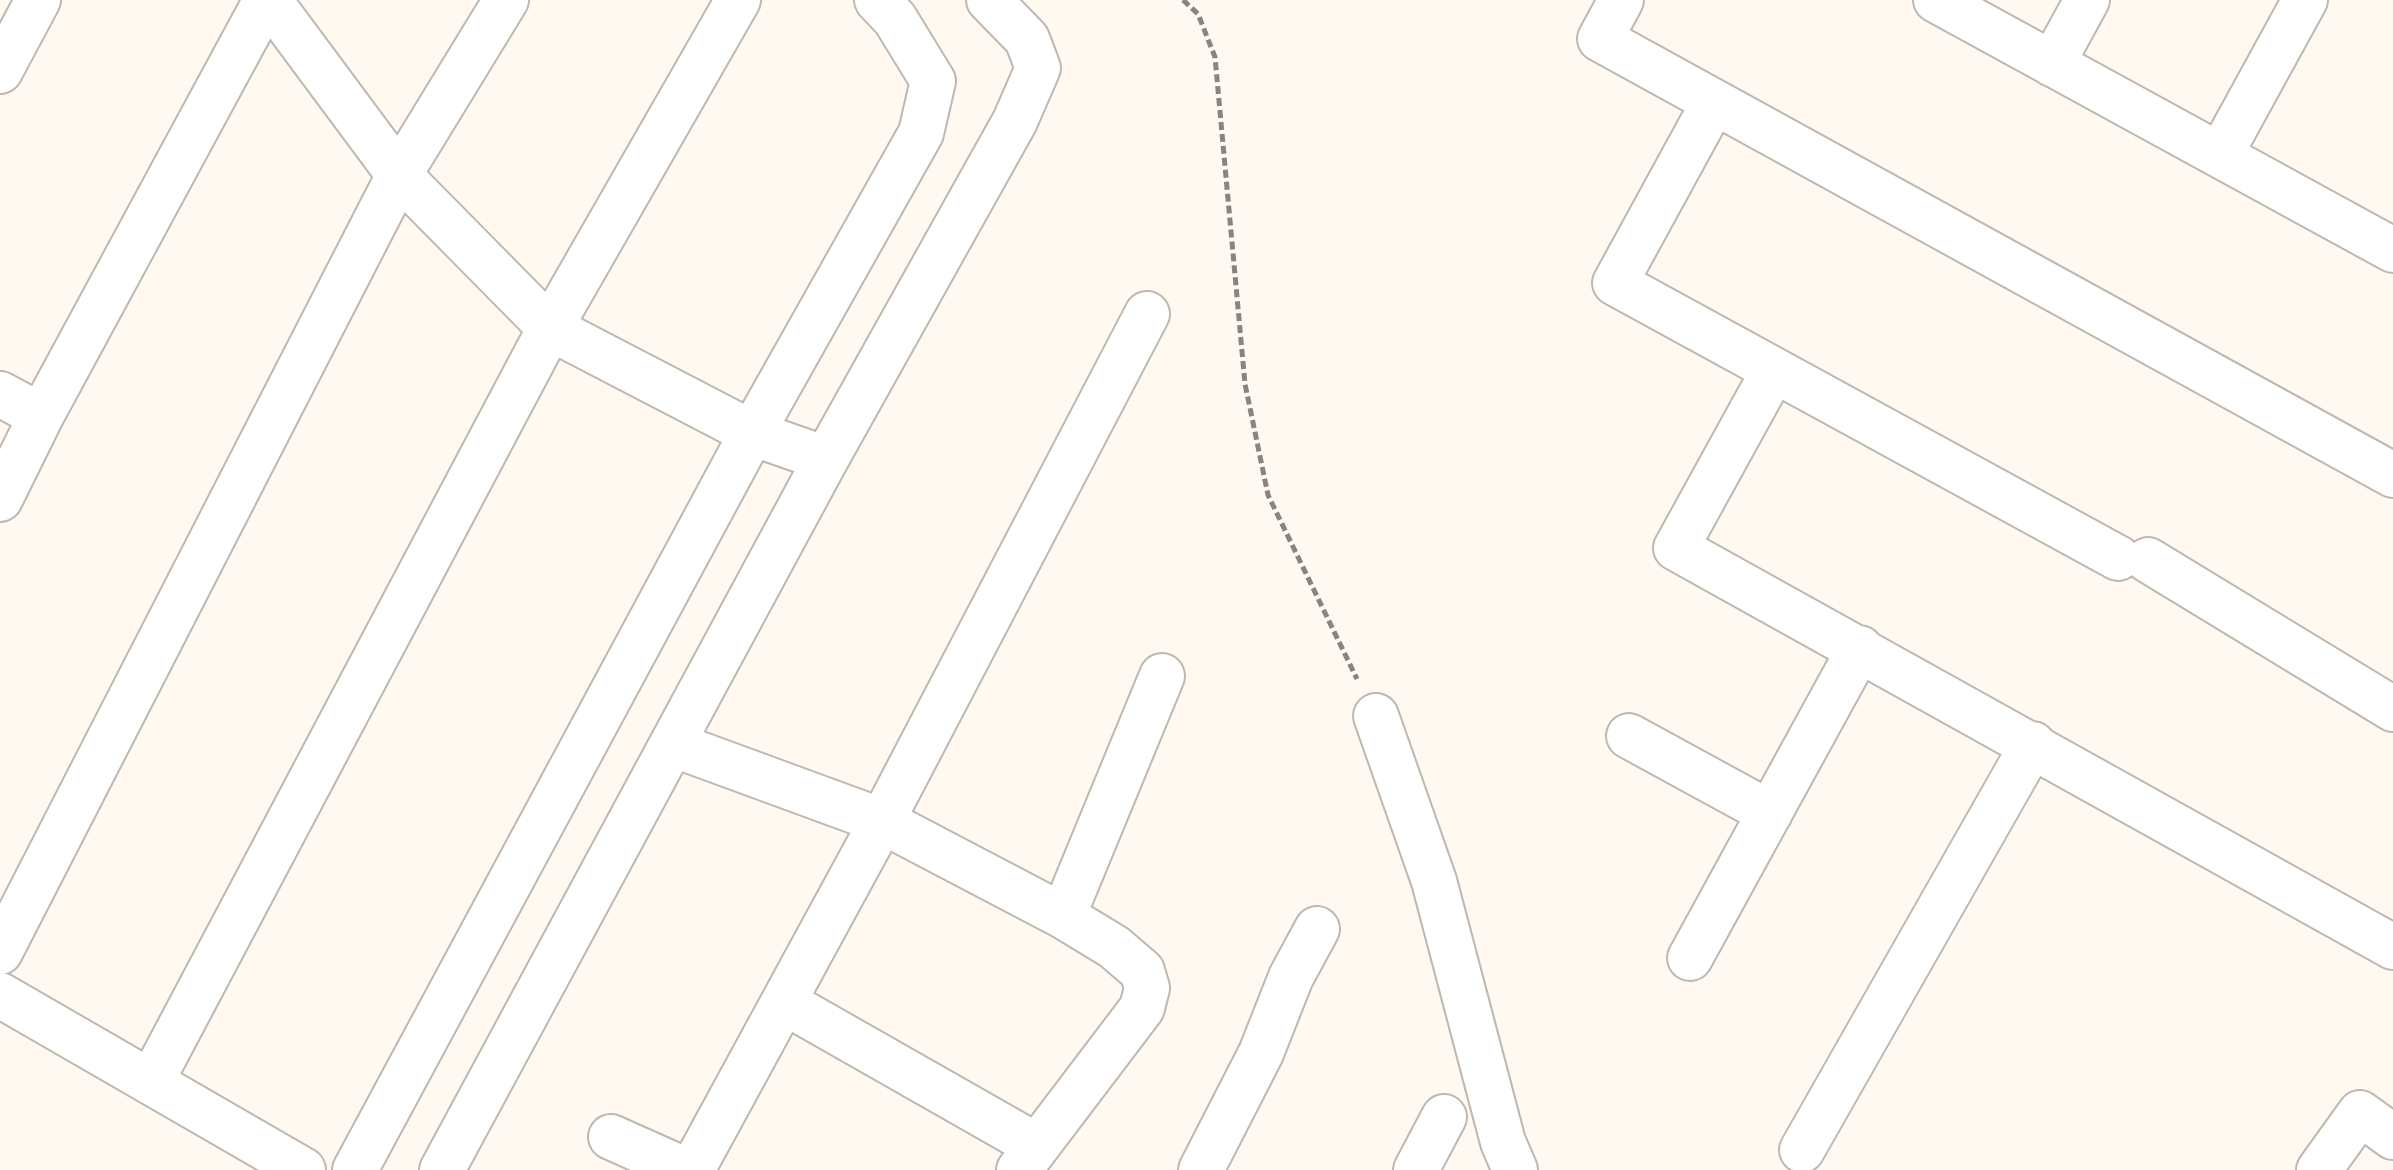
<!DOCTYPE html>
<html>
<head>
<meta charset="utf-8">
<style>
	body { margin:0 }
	canvas { display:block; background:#fff9f2 }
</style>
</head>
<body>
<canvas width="2393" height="1170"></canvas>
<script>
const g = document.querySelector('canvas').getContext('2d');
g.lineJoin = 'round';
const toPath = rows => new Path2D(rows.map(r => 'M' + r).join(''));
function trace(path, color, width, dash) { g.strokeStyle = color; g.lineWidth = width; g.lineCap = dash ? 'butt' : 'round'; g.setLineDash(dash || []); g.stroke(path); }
const street = toPath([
	[269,0,399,175,550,328,752,433,826,459],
	[1621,0,1600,39,2393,475],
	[1936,0,2393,250],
	[2052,64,2087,0],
	[0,71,38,0],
	[1714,102,1615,283,2118,558],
	[2220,155,2305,0],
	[1774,370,1676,548,2393,947],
	[0,394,41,416],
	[0,499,41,416,266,0],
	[2148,560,2393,709],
	[1376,716,1434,881,1503,1142,1515,1170],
	[1629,736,1770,813],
	[672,744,882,821,1063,916,1114,947,1142,971,1147,988,1142,1008,1019,1170],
	[1063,916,1162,676],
	[0,952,399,175,506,0],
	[1690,958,1860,648],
	[0,995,303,1170],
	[784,1002,1037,1146],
	[152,1080,550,328,738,0],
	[611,1137,685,1170],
	[1802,1150,2033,744],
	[355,1170,752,433,921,133,933,81,895,19,877,0],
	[442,1170,826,459,1015,121,1038,68,1027,39,989,0],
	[692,1170,882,821,1147,314],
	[1201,1170,1261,1053,1291,977,1317,929],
	[1416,1170,1444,1117],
	[2319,1170,2360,1113,2393,1137]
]);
trace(street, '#beb8af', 48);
trace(toPath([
	[1183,0,1198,14,1215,57,1245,384,1268,495,1357,679]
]), '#88847f', 5, [8, 4]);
trace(street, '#fff', 44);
</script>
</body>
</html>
